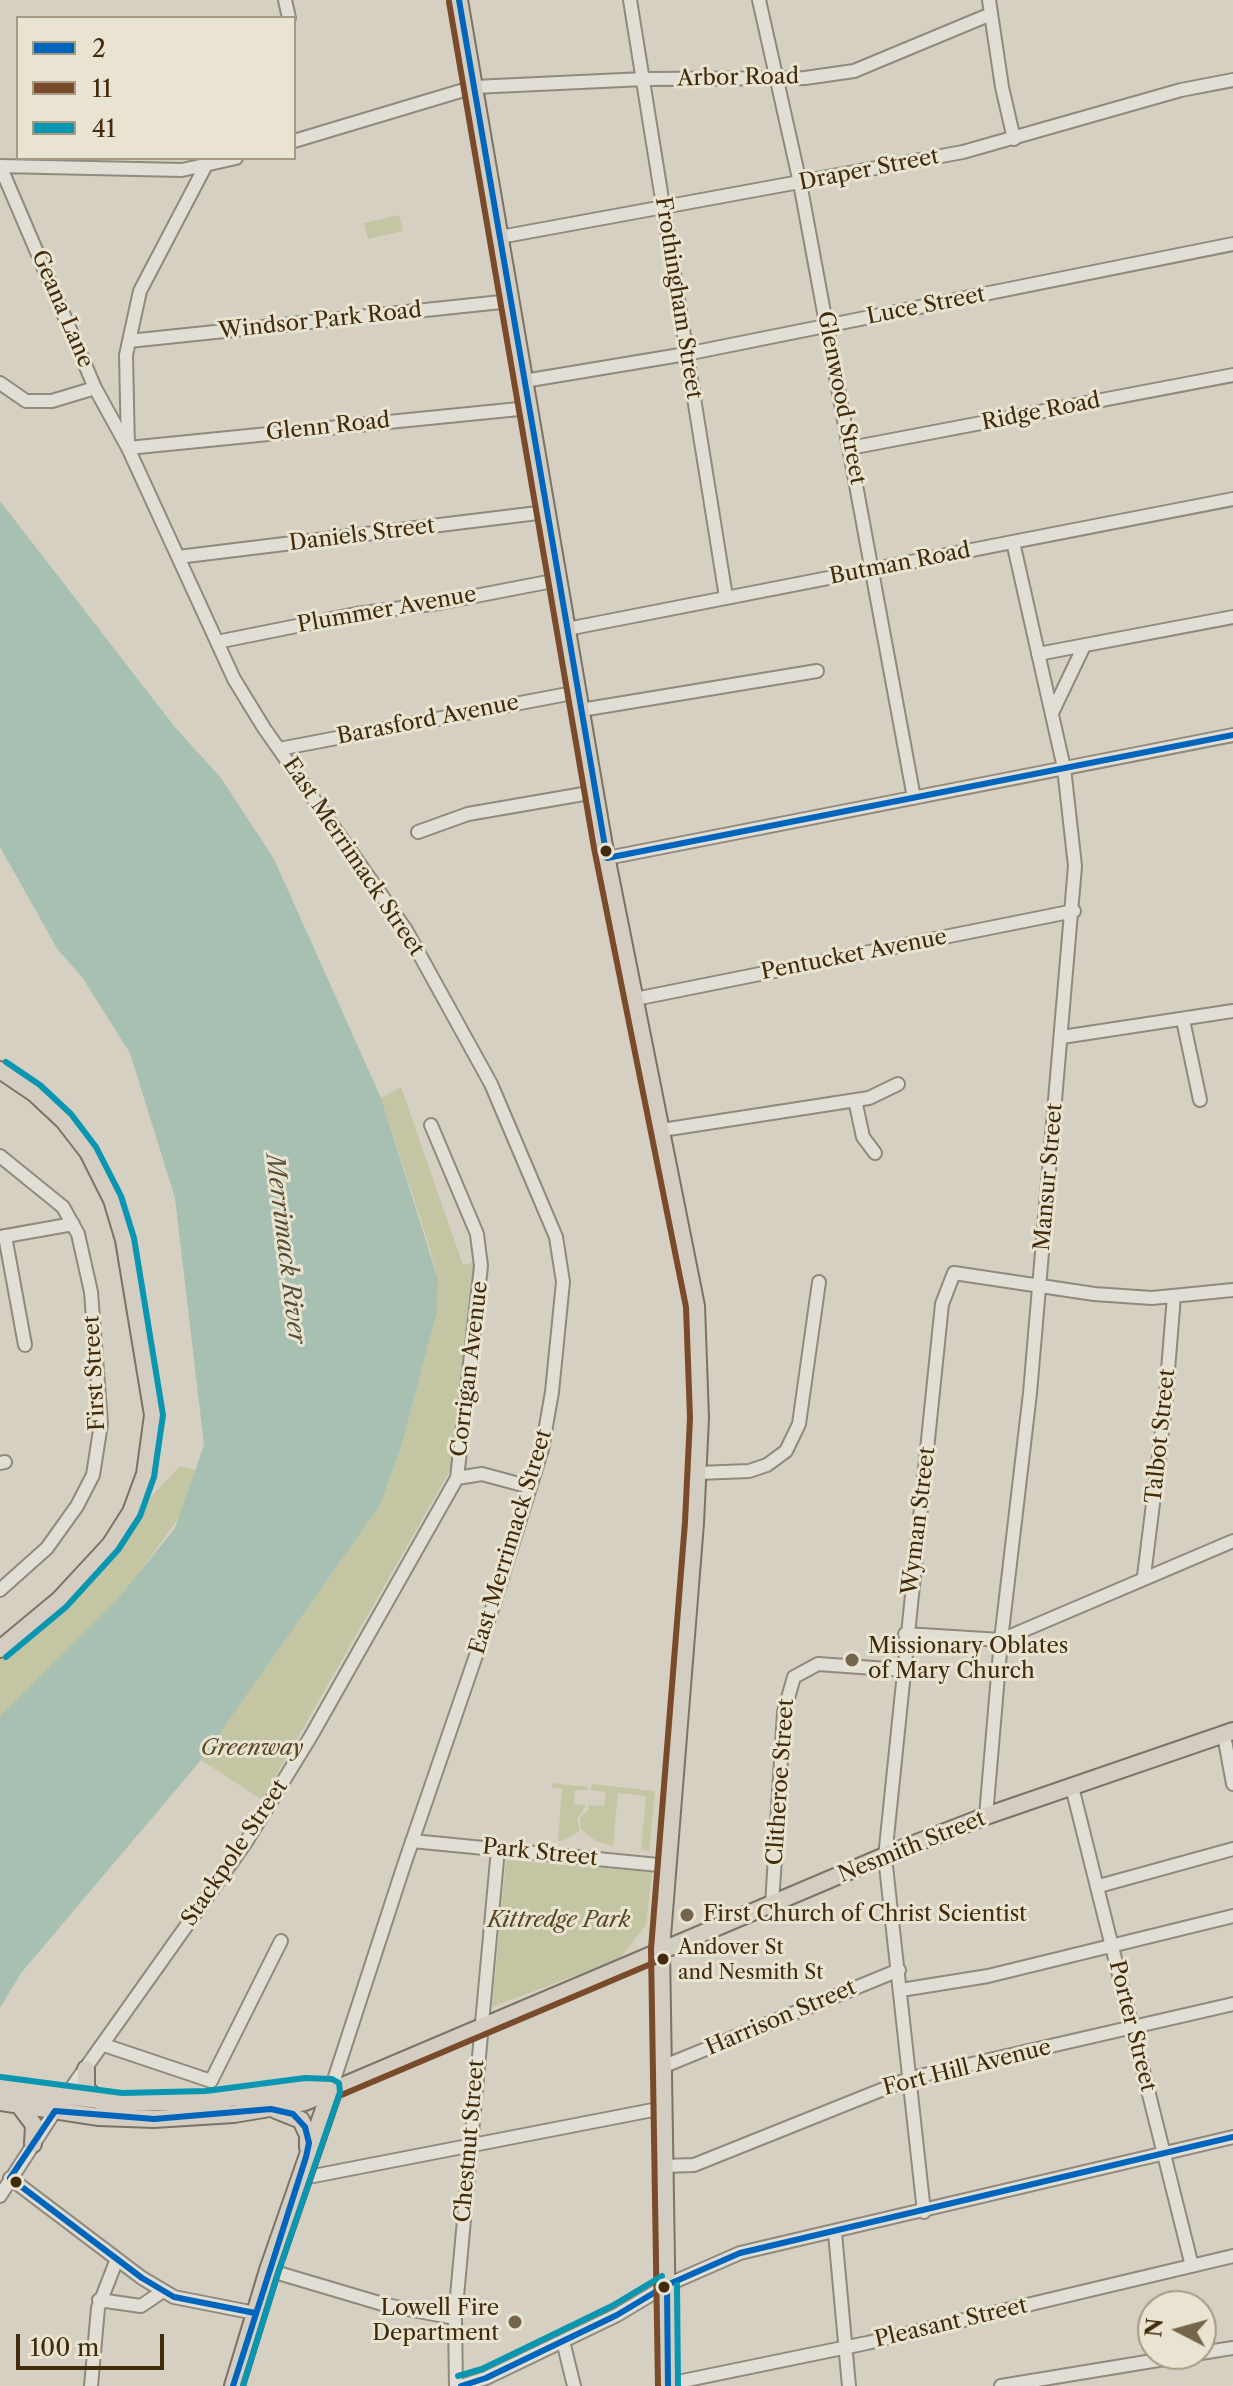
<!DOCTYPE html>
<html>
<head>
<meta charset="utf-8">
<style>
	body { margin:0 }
	#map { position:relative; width:1233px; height:2386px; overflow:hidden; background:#d5d0c1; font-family:"Libre Caslon Text",serif }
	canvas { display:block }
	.legend { position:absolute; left:16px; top:16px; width:280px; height:144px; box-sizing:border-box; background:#e9e4d2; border:2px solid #a69a82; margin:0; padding:10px 14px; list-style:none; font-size:24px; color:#412b0a }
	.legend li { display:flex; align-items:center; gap:16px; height:40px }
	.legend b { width:40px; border:2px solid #a69a82 }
	.north { position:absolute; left:1137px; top:2290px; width:80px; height:80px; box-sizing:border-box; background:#e9e4d2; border:2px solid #a69a82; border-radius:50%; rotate:276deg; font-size:22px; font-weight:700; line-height:32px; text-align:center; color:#412b0a }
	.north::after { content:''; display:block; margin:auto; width:28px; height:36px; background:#75654a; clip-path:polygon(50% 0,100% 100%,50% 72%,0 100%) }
	.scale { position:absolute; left:16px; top:2334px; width:148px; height:36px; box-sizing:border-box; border:4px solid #412b0a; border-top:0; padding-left:10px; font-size:24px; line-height:28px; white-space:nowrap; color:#412b0a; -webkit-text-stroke:6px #e9e4d2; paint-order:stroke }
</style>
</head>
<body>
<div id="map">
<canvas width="1233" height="2386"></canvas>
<ul class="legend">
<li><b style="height:10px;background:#0065bd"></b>2</li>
<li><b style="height:10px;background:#7a4b2a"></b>11</li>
<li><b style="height:10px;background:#0a96b1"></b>41</li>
</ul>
<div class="north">N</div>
<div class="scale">100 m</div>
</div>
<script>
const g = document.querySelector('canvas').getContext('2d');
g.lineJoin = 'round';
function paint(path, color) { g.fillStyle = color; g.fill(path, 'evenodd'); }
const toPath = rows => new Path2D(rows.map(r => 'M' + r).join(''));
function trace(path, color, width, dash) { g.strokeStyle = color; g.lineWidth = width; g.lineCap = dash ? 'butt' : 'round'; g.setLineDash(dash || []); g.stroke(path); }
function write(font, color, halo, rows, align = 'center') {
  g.font = font + ' "Libre Caslon Text",serif'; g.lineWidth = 6; g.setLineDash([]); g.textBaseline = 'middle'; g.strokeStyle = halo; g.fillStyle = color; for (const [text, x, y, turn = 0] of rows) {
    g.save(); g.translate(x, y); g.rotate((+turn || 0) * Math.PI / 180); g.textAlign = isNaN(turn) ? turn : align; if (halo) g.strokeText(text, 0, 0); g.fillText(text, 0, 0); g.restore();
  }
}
paint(toPath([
	[399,215,403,231,368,239,364,223],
	[401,1087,463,1265,479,1261,452,1467,262,1800,201,1760,380,1505,401,1447,437,1312,438,1279,429,1245,381,1098],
	[180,1466,206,1473,198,1491,129,1587,0,1734,0,1658],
	[551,1783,587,1787,587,1790,575,1790,574,1804,586,1805,577,1820,580,1831,562,1841,558,1841,562,1788,553,1788],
	[592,1784,655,1791,649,1851,641,1850,646,1796,618,1793,613,1846,596,1841,581,1829,580,1817,588,1811,589,1805,604,1806,606,1792,591,1790],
	[506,1860,652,1872,646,1925,619,1959,492,2007]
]), '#c4c5a3');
paint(toPath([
	[0,501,174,726,221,778,274,859,381,1098,438,1279,437,1312,401,1447,380,1505,201,1760,21,1973,0,2008,0,1716,118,1599,175,1528,204,1445,175,1198,130,1053,82,977,58,950,0,847]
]), '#a7c0b2');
const minor = toPath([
	[285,0,289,18],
	[630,0,726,597],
	[759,0,800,183,914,798],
	[989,0,1002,87,1014,139],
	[294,141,474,87,644,79,805,78,854,71,991,14],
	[206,165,140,291,126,355,128,448,234,679,264,728,406,930,491,1084,556,1237,563,1282,552,1392,542,1449,493,1606,404,1865,331,2089],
	[0,166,182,170,236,158],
	[1,168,95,388,128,448,529,408],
	[500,237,963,152,1181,90,1233,80],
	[129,341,511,301],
	[524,381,686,354,1233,244],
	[0,383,26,401,52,401,95,388],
	[850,448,1233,375],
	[178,557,546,512],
	[567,629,1233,499],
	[217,642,356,614,439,603,558,580],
	[1038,654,1233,617],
	[581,710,817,671],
	[1052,713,1084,646],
	[279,749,578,692],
	[418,832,468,814,595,792],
	[607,858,1233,735],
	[635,999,1074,911],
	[1183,1020,1200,1100],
	[1062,1037,1233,1011],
	[855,1100,863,1137,875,1153],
	[431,1125,477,1234,481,1266,457,1478],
	[662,1130,869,1098,898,1084],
	[0,1156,63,1207,78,1234,91,1292,101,1424,93,1475,77,1506,47,1548,0,1590],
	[5,1236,25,1345],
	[0,1237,73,1224],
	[0,1463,5,1462],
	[698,1473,749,1471,767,1465,786,1451,799,1424,819,1282],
	[1144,1576,1165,1407,1174,1296],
	[905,1634,1001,1640,1233,1541],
	[1224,1735,1233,1784],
	[1072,1787,1192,2266],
	[986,1816,1001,1640,1030,1393,1075,866,1064,768,1013,542],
	[412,1841,669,1866],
	[1099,1886,1233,1849],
	[772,1905,784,1712,794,1677,818,1664,902,1670],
	[901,1990,988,1976,1233,1916],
	[104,2045,211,2081,281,1941],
	[662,2067,899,1970],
	[664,2166,694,2165,911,2078,1233,2004],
	[10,2178,142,2278,174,2297,255,2313],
	[298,2179,663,2108],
	[0,2196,55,2111,246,1842,311,1736,457,1478,482,1474,530,1487],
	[924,2212,885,1857,942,1304,954,1273,1094,1294,1152,1298,1233,1290],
	[835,2233,849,2386],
	[268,2270,386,2305,455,2318],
	[99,2300,141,2306,163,2291],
	[563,2341,574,2386],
	[1201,2353,1233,2348],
	[668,2384,867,2343,1233,2256],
	[91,2386,98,2308,117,2259],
	[456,2386,455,2318,498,1849],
	[461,2386,486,2378,617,2315,667,2285,740,2253,1233,2137],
	[1001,2386,1195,2354]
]);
const major = toPath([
	[459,0,604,846,696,1306,700,1418,695,1523,661,1949,668,2386],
	[0,1070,34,1093,64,1121,88,1152,112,1200,124,1240,153,1415,145,1474,131,1512,110,1545,59,1600,0,1649],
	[86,2069,86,2089,101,2102],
	[0,2087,121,2103,207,2101,305,2088,330,2088],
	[0,2102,99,2117,154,2119,234,2114,305,2102,901,1849,986,1816,1233,1731],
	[19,2105,34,2125,33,2144],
	[276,2110,301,2120,308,2135,308,2148],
	[233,2386,268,2270,331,2089]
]);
trace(minor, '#908a7d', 16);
trace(major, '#7a7366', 20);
trace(minor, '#e0ded5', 12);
trace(major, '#d4cdc1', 16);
trace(toPath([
	[459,0,607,858,1233,735],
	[667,2285,668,2386],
	[233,2386,306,2157,309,2143,305,2127,293,2114,271,2109,154,2119,55,2111,10,2178,142,2278,174,2297,255,2313],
	[461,2386,486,2378,617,2315,667,2285,740,2253,1233,2137]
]), '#0065bd', 6);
trace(toPath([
	[449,2,594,848,686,1307,690,1418,685,1522,651,1949,658,2386],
	[243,2386,278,2273,339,2096,665,1958]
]), '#7a4b2a', 6);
trace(toPath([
	[6,1062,40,1085,71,1114,96,1147,121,1196,134,1238,163,1415,154,1477,140,1516,118,1550,66,1607,6,1657],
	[1,2077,122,2093,206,2091,305,2078,332,2079,339,2083,340,2092,278,2273,243,2386],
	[677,2285,678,2386],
	[458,2376,482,2369,612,2306,662,2276]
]), '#0a96b1', 6);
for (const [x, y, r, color] of [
	[606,851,7,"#412b0a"],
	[852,1660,8,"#75654a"],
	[687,1915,8,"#75654a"],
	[663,1959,7,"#412b0a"],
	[16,2182,7,"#412b0a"],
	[664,2287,7,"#412b0a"],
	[515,2322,8,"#75654a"]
]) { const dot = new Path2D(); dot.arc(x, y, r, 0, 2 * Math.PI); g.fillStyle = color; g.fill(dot); trace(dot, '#e9e4d2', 3); }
write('20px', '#412b0a', '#e9e4d2', [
	["Andover St",678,1948],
	["and Nesmith St",678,1973]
], 'left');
write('22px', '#412b0a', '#e9e4d2', [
	["Arbor Road",738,78,-1],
	["Draper Street",869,170,-11],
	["Frothingham Street",678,298,81],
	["Luce Street",926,306,-11],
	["Geana Lane",62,309,67],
	["Windsor Park Road",320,321,-6],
	["Glenwood Street",841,398,79],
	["Ridge Road",1041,412,-11],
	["Glenn Road",328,427,-6],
	["Daniels Street",362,535,-7],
	["Butman Road",900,564,-11],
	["Plummer Avenue",387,610,-10],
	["Barasford Avenue",428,720,-11],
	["East Merrimack Street",353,857,56],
	["Pentucket Avenue",854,955,-11],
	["Mansur Street",1049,1177,-85],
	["Corrigan Avenue",470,1369,-83],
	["First Street",95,1373,-93],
	["Talbot Street",1161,1436,-84],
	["Wyman Street",919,1521,-83],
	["East Merrimack Street",511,1542,-73],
	["Clitheroe Street",781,1782,-86],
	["Nesmith Street",912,1847,-22],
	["Stackpole Street",235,1853,-56],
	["Park Street",540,1853,6],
	["Harrison Street",781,2018,-23],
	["Porter Street",1132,2026,76],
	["Fort Hill Avenue",967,2068,-14],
	["Chestnut Street",470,2141,-85],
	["Pleasant Street",951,2323,-13]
]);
write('22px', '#412b0a', '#e9e4d2', [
	["Missionary Oblates",868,1647],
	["of Mary Church",868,1672],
	["First Church of Christ Scientist",703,1915],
	["Lowell Fire",499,2309,"right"],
	["Department",499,2334,"right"]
], 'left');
write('italic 22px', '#584824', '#e9e4d2', [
	["Greenway",252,1749],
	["Kittredge Park",559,1921]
]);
write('italic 24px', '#564e32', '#e9e4d2', [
	["Merrimack River",285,1249,83]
]);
</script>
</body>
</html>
